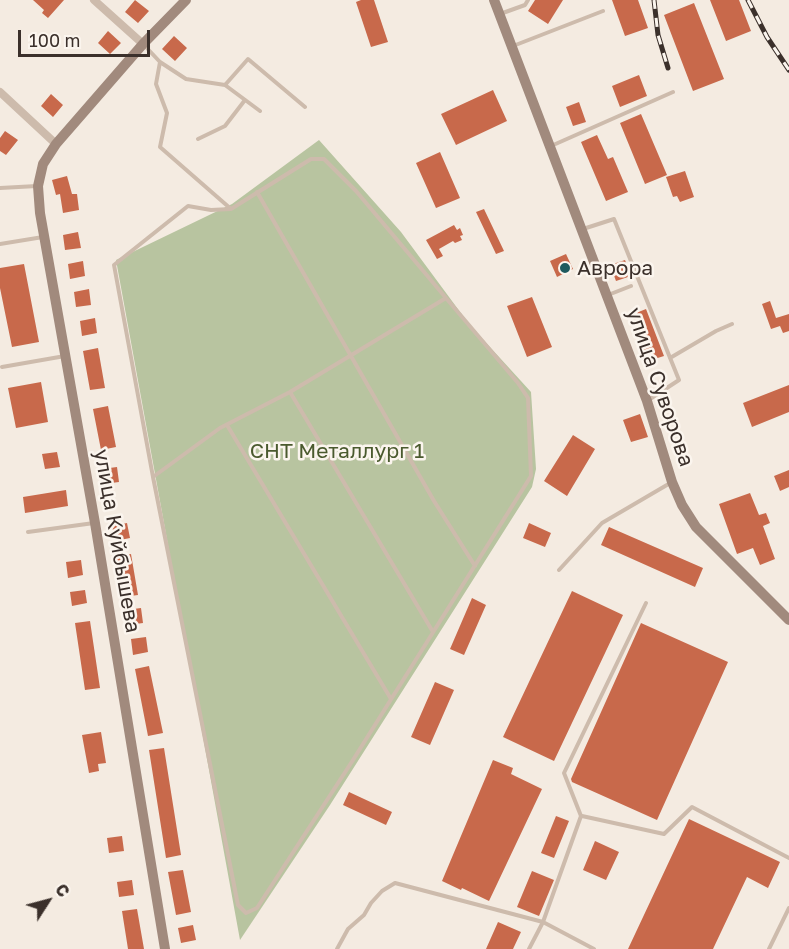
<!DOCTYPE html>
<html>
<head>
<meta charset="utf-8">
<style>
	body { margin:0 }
	#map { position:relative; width:789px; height:949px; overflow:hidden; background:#f4ebe1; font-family:"Golos Text",sans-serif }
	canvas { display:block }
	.north { position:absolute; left:18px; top:871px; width:60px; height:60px; -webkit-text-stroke:4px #fbf5ee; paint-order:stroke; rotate:54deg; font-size:16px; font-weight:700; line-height:24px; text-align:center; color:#3b302b }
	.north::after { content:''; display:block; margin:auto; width:21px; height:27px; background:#3b302b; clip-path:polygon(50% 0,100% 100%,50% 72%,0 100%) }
	.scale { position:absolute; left:18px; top:30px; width:132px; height:27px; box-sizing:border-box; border:3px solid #3b302b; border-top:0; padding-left:8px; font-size:18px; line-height:21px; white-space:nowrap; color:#3b302b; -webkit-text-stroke:4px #fbf5ee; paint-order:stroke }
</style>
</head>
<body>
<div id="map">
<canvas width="789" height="949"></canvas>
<div class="north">С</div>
<div class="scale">100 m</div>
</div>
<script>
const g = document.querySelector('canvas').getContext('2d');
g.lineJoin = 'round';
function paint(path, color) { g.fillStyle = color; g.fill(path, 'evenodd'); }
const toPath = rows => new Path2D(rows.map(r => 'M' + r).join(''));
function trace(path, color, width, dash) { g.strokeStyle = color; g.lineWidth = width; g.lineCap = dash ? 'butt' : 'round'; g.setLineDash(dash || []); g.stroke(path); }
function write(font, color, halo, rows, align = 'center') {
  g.font = font + ' "Golos Text",sans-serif'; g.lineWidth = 5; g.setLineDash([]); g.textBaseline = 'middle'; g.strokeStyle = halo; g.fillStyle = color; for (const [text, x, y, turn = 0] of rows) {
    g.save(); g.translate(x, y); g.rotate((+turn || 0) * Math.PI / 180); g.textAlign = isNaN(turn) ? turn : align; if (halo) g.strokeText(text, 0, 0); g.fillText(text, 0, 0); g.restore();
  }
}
paint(toPath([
	[319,140,401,232,469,324,531,392,536,469,532,487,330,805,240,940,116,260,232,204]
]), '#b8c4a0');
paint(toPath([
	[33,0,64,0,48,18,42,13,44,10],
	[135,0,149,11,138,23,125,12],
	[361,0,374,0,388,42,371,47,356,2],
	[535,0,563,0,548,24,528,11],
	[612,0,638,0,648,28,625,36],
	[710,0,739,0,751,31,726,41],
	[694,3,724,79,693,91,664,15],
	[108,31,121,43,110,54,98,43],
	[174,36,187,48,175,61,162,49],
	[639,75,647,96,620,107,612,86],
	[493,90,507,121,456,145,441,114],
	[51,94,63,105,53,117,41,106],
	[579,102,586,122,573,126,566,107],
	[641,114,667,175,645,184,620,123],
	[5,131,18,140,6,155,0,151,0,138],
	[597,135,608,159,613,157,628,192,606,201,581,142],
	[440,152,460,198,436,208,416,163],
	[685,171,694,197,680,202,677,196,673,197,666,177],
	[67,176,72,194,77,194,79,210,63,213,60,194,56,195,52,180],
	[484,209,504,251,496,254,476,212],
	[454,225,457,230,460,228,463,235,460,236,462,240,455,243,453,241,439,249,443,256,437,259,426,240],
	[78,232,81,248,65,250,63,235],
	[566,254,573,269,557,277,550,261],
	[625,260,631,276,616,281,610,265],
	[83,261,85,276,70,279,68,264],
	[24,264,39,342,12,347,0,288,0,268],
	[89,289,91,305,76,307,74,292],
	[532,297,552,347,527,357,507,306],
	[770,301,776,318,789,314,789,331,783,333,780,326,771,329,762,304],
	[646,309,664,356,648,361,631,315],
	[95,318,97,333,82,336,80,321],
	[98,348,105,388,90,390,83,351],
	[41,382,48,422,16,428,8,388],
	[789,385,789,412,752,427,743,403],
	[108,406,116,447,101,450,93,409],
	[640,414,648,437,631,442,623,420],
	[573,435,595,449,567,496,544,481],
	[57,452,60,467,45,469,42,454],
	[117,467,119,482,104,484,102,469],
	[789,470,789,487,780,491,774,476],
	[66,490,68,506,25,513,23,497],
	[750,493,759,515,766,513,770,523,763,526,775,559,760,565,753,548,737,554,719,504],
	[127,523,130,538,115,541,112,526],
	[529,523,551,533,545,547,523,538],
	[609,527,703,568,695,587,601,545],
	[131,554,138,595,123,597,116,557],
	[81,560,83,575,68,578,66,562],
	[85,590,87,603,72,606,70,592],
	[572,591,623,615,554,761,503,737],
	[472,598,486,605,464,655,450,649],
	[141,608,143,623,128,625,126,610],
	[90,621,100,688,85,690,75,623],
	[641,623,728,662,657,820,572,782,571,779],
	[146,637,148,652,133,655,131,639],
	[149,666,163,733,148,736,135,669],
	[435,682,454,690,430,745,411,737],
	[101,732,106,763,98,764,99,771,89,773,82,735],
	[164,748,181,855,166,858,149,750],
	[493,760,513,768,511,774,542,789,489,901,462,888,461,890,442,881],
	[349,792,392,812,386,825,343,805],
	[556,816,569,821,554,858,541,853],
	[689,819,780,862,768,888,747,877,713,949,628,949],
	[122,836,124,851,109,853,107,838],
	[595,841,619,852,606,880,583,870],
	[183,870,191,912,176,915,168,872],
	[532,871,554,880,539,916,517,907],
	[132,880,134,895,119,897,117,882],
	[137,909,144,949,128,949,122,911],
	[498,922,521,932,513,949,486,949],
	[193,925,196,940,181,943,178,928]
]), '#c8694b');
trace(toPath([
	[500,14,525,5,528,0],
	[144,45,160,62,186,79,225,85,260,111],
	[513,46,603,11],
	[160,62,156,84,167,113,160,147,231,209,311,159,324,159,356,191,446,298,290,392,220,428,153,477,114,265,188,206,211,210,231,209],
	[225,85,248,59,305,107],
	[198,139,225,126,245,100],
	[551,146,673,92],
	[0,188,37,186],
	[257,192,434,501,475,566],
	[583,229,614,219,679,380,647,401],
	[0,244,43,237],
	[608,295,631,286],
	[670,358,716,331,732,324],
	[2,367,65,356],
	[290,392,433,632],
	[227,425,391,699],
	[153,477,238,905,246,913,257,908,353,760,531,476,528,398,518,383,446,298],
	[28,532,94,523],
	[559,570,602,523,672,482],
	[582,816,664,834,692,807,789,858],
	[337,949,348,929,364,915,371,903,382,891,395,883,543,922,529,949],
	[594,949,543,922,581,816,564,773,646,603],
	[769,949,789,908]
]), '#cdbbac', 4);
trace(toPath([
	[94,0,143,44],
	[0,92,56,144]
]), '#cdbbac', 8);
trace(toPath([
	[494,0,647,401,672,482,682,505,696,527,789,620],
	[165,949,95,523,40,213,38,186,43,164,56,144,143,44,186,0]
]), '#a18a7d', 10);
const rail = toPath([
	[654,0,658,35,668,68],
	[748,0,767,37,789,70]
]);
trace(rail, '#3b302b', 5);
trace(rail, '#fbf5ee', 3, [9]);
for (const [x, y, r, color] of [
	[565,268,6,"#1f5a5e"]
]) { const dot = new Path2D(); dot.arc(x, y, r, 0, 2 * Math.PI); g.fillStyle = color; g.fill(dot); trace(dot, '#fbf5ee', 2); }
write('21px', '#3b302b', '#fbf5ee', [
	["Аврора",577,268]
], 'left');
write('21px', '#3b302b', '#fbf5ee', [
	["улица Суворова",660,387,71],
	["улица Куйбышева",117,541,80]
]);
write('21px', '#4a5a2e', '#fbf5ee', [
	["СНТ Металлург 1",337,451]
]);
</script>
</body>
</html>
